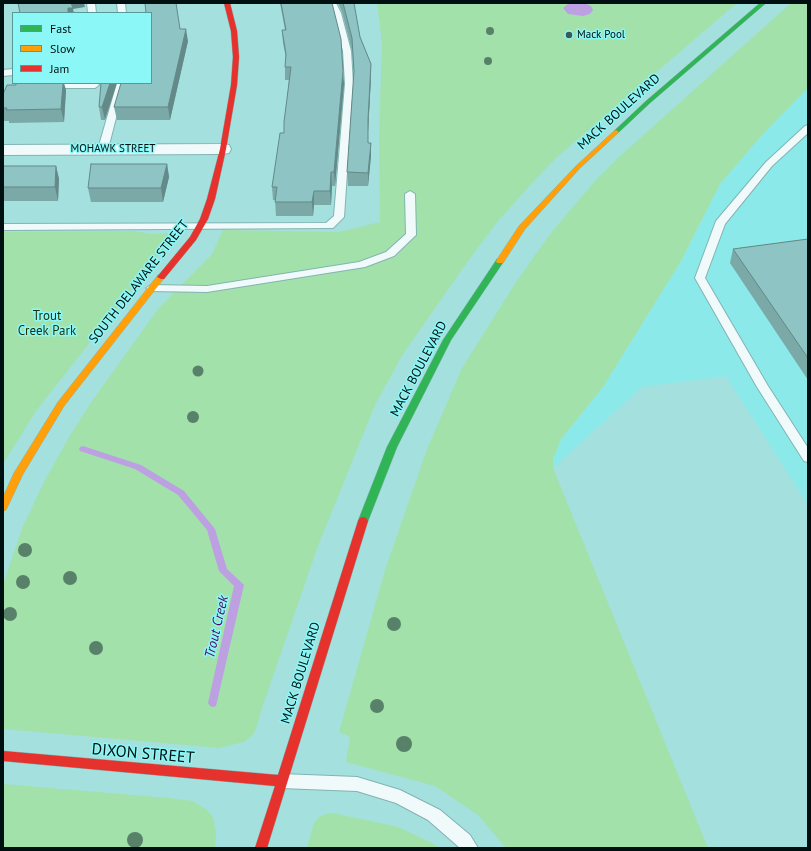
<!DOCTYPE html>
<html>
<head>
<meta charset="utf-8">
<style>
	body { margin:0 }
	#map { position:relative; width:811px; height:851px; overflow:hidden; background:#a4e0de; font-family:"PT Sans",sans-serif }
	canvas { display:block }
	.frame { position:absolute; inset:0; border:4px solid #001010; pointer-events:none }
	.legend { position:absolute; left:12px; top:12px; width:140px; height:72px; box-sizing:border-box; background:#8bf8f7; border:1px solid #539b9b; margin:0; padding:5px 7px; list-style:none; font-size:12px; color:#001010 }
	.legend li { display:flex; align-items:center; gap:8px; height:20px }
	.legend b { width:20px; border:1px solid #539b9b }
</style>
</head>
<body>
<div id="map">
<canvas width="811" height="851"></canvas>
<div class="frame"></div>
<ul class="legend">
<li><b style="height:5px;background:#30b455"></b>Fast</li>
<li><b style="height:5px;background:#ff9f0a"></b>Slow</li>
<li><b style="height:5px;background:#e5322d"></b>Jam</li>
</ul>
</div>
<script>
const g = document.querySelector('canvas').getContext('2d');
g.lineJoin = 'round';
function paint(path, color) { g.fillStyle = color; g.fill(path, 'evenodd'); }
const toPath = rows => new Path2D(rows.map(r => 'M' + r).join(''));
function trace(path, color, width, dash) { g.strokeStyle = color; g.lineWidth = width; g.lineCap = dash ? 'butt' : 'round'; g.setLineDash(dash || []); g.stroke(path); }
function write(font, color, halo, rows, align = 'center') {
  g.font = font + ' "PT Sans",sans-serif'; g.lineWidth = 3; g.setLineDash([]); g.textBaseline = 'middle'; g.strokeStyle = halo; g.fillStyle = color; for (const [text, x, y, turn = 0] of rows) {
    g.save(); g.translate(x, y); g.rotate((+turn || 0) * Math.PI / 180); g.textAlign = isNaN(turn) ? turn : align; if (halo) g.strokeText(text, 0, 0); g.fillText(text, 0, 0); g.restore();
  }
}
paint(toPath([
	[808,88,808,505,726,376,642,387,553,468,553,459,561,439,603,387,681,261,720,184,762,135]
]), '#8beae9');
paint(toPath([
	[377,3,737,3,556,158,534,181,498,221,468,261,403,354,375,405,318,546,262,708,257,726,253,735,244,742,219,748,3,729,3,584,23,526,45,480,69,437,92,401,158,309,212,254,223,230,339,232,380,222,379,136,382,44],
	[791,3,808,3,808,88,762,135,720,184,681,261,603,387,561,439,553,459,553,468,708,848,506,848,478,815,435,786,346,762,350,737,339,732,385,570,427,449,462,368,516,282,550,234,595,181,619,157],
	[134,231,150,234,173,233,173,237,36,411,3,464,3,232],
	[3,784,169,798,192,801,206,809,213,817,216,834,215,848,3,848],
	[333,813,398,827,436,845,439,848,307,848,314,823,319,817,326,814]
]), '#a3e1ab');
paint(toPath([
	[569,3,584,3,591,6,593,10,590,14,583,16,568,14,563,8]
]), '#bca0e2');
paint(toPath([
	[83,446,141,465,184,491,215,529,227,569,244,585,216,706,213,707,210,706,208,703,234,586,219,571,207,530,178,495,135,469,80,451,79,449,80,447,83,446]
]), '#bca0e2');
const lane = toPath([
	[87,3,95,3,96,13,88,13,87,3],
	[117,3,125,3,126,13,118,13,117,3],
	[328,3,336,3,341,13,351,51,353,84,344,217,333,228,3,230,3,224,326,223,334,216,345,84,343,51,333,13,328,3],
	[13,69,13,75,3,76,3,70,13,69],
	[50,83,97,83,99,85,95,88,47,88,46,86,47,84,50,83],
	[117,83,125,83,108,149,103,152,98,149,117,83],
	[808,125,808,133,772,166,725,224,705,278,768,386,808,448,808,462,804,461,757,387,695,278,716,221,766,162,805,126,808,125],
	[410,191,415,194,416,235,394,256,365,267,207,292,151,291,146,288,151,285,207,286,359,262,386,252,406,234,405,194,410,191],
	[281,774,357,777,400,790,440,810,470,835,478,848,460,848,428,820,396,803,357,791,281,788,275,786,273,781,275,776,281,774]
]);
const street = toPath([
	[223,144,229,145,231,149,229,153,223,154,3,155,3,145,223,144]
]);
const fast = toPath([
	[760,3,766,3,650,103,618,133,614,133,614,131,646,101,760,3],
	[497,259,500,259,504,261,451,340,397,447,368,521,366,524,363,525,360,524,358,521,387,447,443,340,497,259]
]);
const slow = toPath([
	[616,130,619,132,618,133,580,168,525,229,503,263,497,263,496,261,519,226,576,166,614,131,616,130],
	[158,275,161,275,165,277,64,406,23,474,6,510,3,511,3,497,14,473,58,402,158,275]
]);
const jam = toPath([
	[224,3,230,3,237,31,239,57,237,85,226,149,215,199,208,219,196,240,164,279,161,279,157,277,190,237,200,219,207,199,220,149,231,85,233,57,231,31,224,3],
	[363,517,366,518,368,521,267,848,255,848,275,786,3,761,3,751,278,775,358,521,360,518,363,517]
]);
trace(lane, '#83b3b3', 2);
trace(street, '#83b3b3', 2);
trace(fast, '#83b3b3', 1);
trace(slow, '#83b3b3', 1);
trace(jam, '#83b3b3', 1);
paint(lane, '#f1fafa');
paint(street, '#f1fafa');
paint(fast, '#30b455');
paint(slow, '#ff9f0a');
paint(jam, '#e5322d');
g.fillStyle = '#588169';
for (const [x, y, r] of [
	[490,31,4],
	[488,61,4],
	[198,371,5.5],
	[193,417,6],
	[25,550,7],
	[70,578,7],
	[23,582,7],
	[10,614,7],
	[394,624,7],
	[96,648,7],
	[377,706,7],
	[404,744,8],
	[135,840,8]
]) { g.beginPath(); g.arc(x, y, r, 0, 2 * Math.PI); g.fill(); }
paint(toPath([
	[280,3,332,3,344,84,335,186,332,186,331,205,314,205,313,216,276,216,275,200,273,200,272,187,284,133,289,80,285,80,285,67,286,58,283,43,282,30,285,30],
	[338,3,366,3,354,4,360,37,371,64,371,77,368,132,368,143,371,143,371,156,368,186,348,186,347,172,354,74,352,51,342,12],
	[151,13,180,29,188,41,170,120,117,120,114,107],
	[101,83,105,120,101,120,99,107],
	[16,85,66,90,64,122,9,123,9,121,3,121,3,94],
	[167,164,169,177,163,202,91,202,88,188],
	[3,166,56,166,59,179,58,201,3,201],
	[808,239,808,380,730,263,733,249]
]), '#7aa9a8');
paint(toPath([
	[70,3,84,3,85,7,73,9,74,13,68,13,68,8],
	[352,3,366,3,352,4],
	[186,29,188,41,170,120,168,107],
	[371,64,371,77,368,132,368,119],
	[343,71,344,84,335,186,334,172],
	[63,83,64,83,66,90,64,122,61,109],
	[110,83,117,83,105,120,102,107],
	[371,143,371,156,368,186,368,173],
	[167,164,169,177,163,202,161,188],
	[56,166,59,179,58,201,55,187],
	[331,172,332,186,331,205,330,191],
	[314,191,314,205,313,216,312,202]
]), '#638988');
const building = toPath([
	[18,3,71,3,73,8,68,8,68,13,20,13,18,3],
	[145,3,176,3,180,29,186,29,168,107,114,107,121,83,151,83,151,13,146,13,145,3],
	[281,3,332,3,341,39,343,71,334,172,331,172,330,191,314,191,312,202,275,202,277,187,272,187,280,133,284,133,284,122,291,67,285,67,286,54,282,30,286,30,281,3],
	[343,3,354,3,360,37,371,64,368,119,368,143,371,143,368,173,347,172,354,71,352,38,343,3],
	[16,83,63,83,61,109,6,110,7,108,3,108,3,94,7,85,16,85,16,83],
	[101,83,110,83,102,107,99,107,101,83],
	[91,164,167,164,161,188,88,188,91,164],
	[3,166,56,166,55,187,3,187,3,166],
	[808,239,808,358,733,249,808,239]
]);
paint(building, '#8ec4c3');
trace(building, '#638988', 1);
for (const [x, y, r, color] of [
	[569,35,4,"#395958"]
]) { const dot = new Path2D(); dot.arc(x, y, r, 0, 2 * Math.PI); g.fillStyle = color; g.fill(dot); trace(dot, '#8bf8f7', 1.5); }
write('11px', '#001010', '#8bf8f7', [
	["Mack Pool",577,35]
], 'left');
write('11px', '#001010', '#8bf8f7', [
	["MOHAWK STREET",113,149]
]);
write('13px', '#001010', '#8bf8f7', [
	["MACK BOULEVARD",619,112,-42],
	["SOUTH DELAWARE STREET",139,282,-52],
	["MACK BOULEVARD",419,369,-62],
	["MACK BOULEVARD",301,673,-73]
]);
write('13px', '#1a330a', '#8bf8f7', [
	["Trout",47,316],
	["Creek Park",47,331]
]);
write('italic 14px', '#4e0d63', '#8bf8f7', [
	["Trout Creek",217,627,-77]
]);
write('16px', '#001010', '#8bf8f7', [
	["DIXON STREET",143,754,5]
]);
</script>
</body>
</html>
